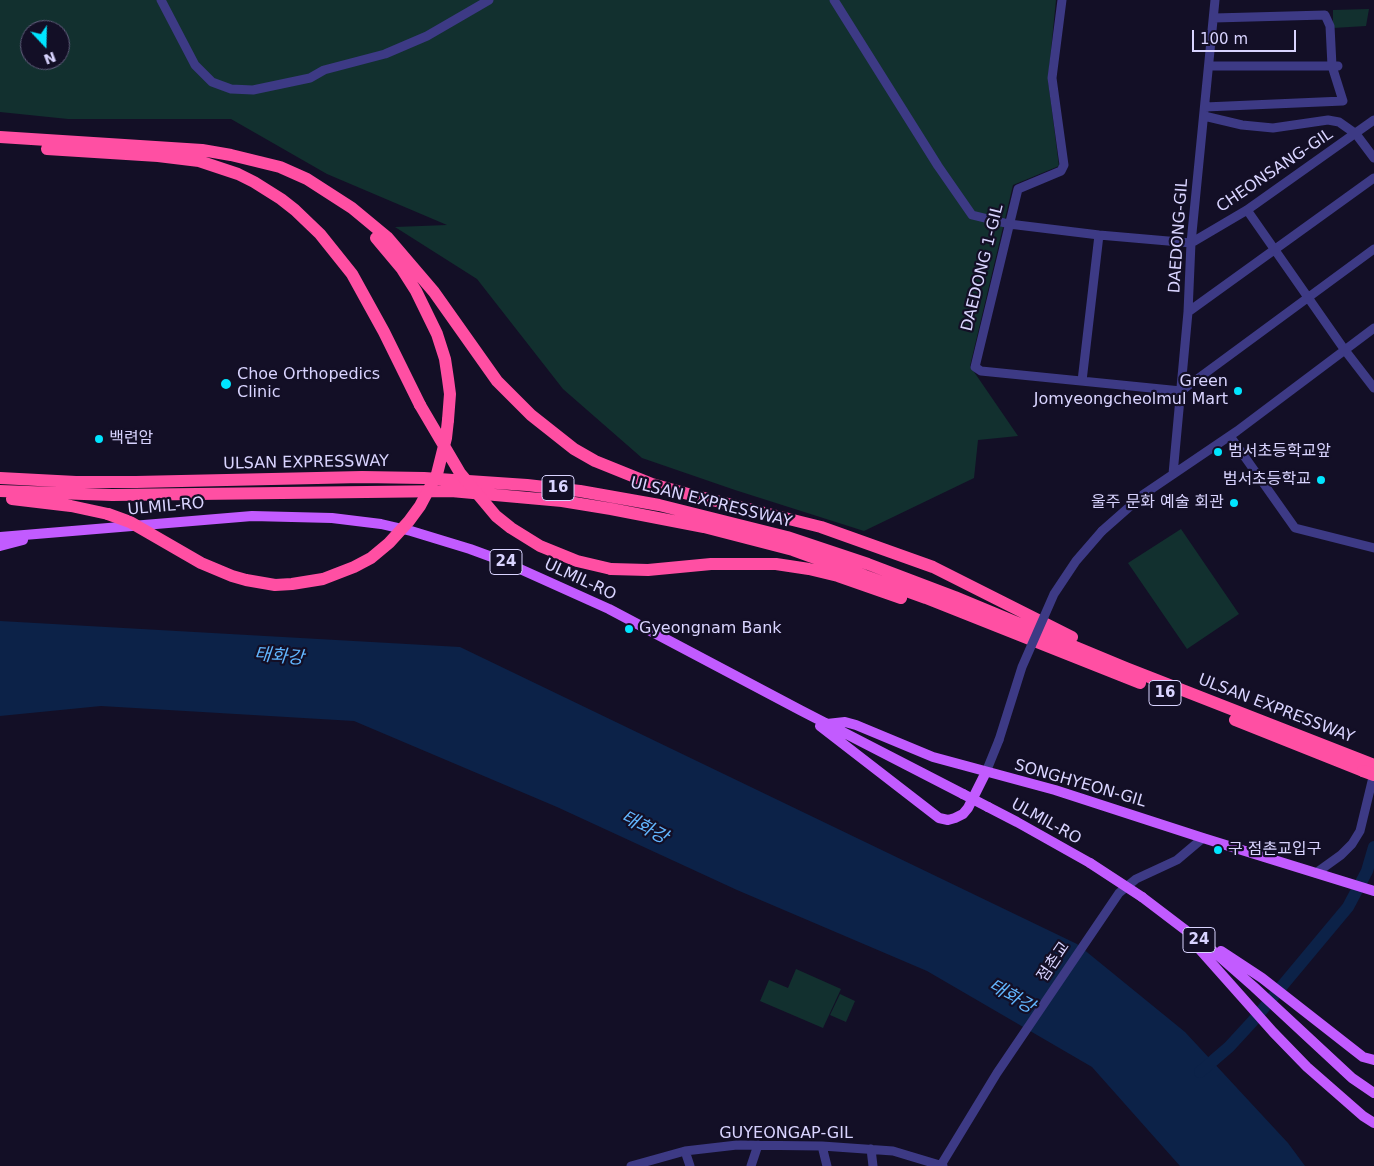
<!DOCTYPE html>
<html>
<head>
<meta charset="utf-8">
<style>
	body { margin:0 }
	#map { position:relative; width:1374px; height:1166px; overflow:hidden; background:#130f26; font-family:"DejaVu Sans",sans-serif }
	canvas { display:block }
	.north { position:absolute; left:20px; top:20px; width:50px; height:50px; box-sizing:border-box; background:#130f26; border:1px solid #625e7d; border-radius:50%; rotate:159deg; font-size:14px; font-weight:700; line-height:20px; text-align:center; color:#d9d4ff }
	.north::after { content:''; display:block; margin:auto; width:18px; height:22px; background:#00e5ff; clip-path:polygon(50% 0,100% 100%,50% 72%,0 100%) }
	.scale { position:absolute; left:1192px; top:30px; width:104px; height:22px; box-sizing:border-box; border:2px solid #d9d4ff; border-top:0; padding-left:6px; font-size:15px; line-height:18px; white-space:nowrap; color:#d9d4ff; -webkit-text-stroke:4px #130f26; paint-order:stroke }
</style>
</head>
<body>
<div id="map">
<canvas width="1374" height="1166"></canvas>
<div class="north">N</div>
<div class="scale">100 m</div>
</div>
<script>
const g = document.querySelector('canvas').getContext('2d');
g.lineJoin = 'round';
function paint(path, color) { g.fillStyle = color; g.fill(path, 'evenodd'); }
const toPath = rows => new Path2D(rows.map(r => 'M' + r).join(''));
function trace(path, color, width, dash) { g.strokeStyle = color; g.lineWidth = width; g.lineCap = dash ? 'butt' : 'round'; g.setLineDash(dash || []); g.stroke(path); }
function write(font, color, halo, rows, align = 'center') {
  g.font = font + ' "DejaVu Sans","Noto Sans KR",sans-serif'; g.lineWidth = 4.5; g.setLineDash([]); g.textBaseline = 'middle'; g.strokeStyle = halo; g.fillStyle = color; for (const [text, x, y, turn = 0] of rows) {
    g.save(); g.translate(x, y); g.rotate((+turn || 0) * Math.PI / 180); g.textAlign = isNaN(turn) ? turn : align; if (halo) g.strokeText(text, 0, 0); g.fillText(text, 0, 0); g.restore();
  }
}
paint(toPath([
	[0,0,1056,0,1048,80,1059,166,1013,185,970,366,1018,436,978,440,974,478,864,531,735,490,642,458,563,389,477,279,395,227,447,225,327,174,231,119,68,119,0,112],
	[30,30,60,30,60,60,30,60],
	[1369,9,1366,26,1333,28,1333,10],
	[1181,529,1239,614,1187,649,1128,563],
	[796,969,841,989,823,1028,760,1001,769,980,788,988],
	[840,994,855,1001,846,1022,830,1015]
]), '#12302f');
paint(toPath([
	[0,621,460,647,1077,944,1185,1032,1288,1143,1305,1166,1180,1166,1092,1067,927,971,737,890,557,807,354,721,101,706,0,716]
]), '#0c2248');
trace(toPath([
	[1200,1072,1229,1047,1252,1022,1348,907,1367,871,1374,847]
]), '#0c2248', 12);
trace(toPath([
	[161,0,195,65,212,82,231,89,253,90,310,78,324,70,385,54,427,36,489,0],
	[834,0,938,166,972,215,1009,224,1099,235,1191,243,1247,210,1374,120],
	[1062,0,1052,78,1064,165,1061,171,1018,189,975,367,981,371,1181,391,1374,249],
	[1209,66,1338,66],
	[1205,107,1343,101,1332,66,1330,26,1325,15,1214,18],
	[1204,116,1242,125,1273,128,1328,120,1339,122,1356,134,1374,158],
	[1247,210,1344,349,1374,388],
	[1188,312,1374,178],
	[1082,381,1099,235],
	[1230,436,1295,528,1374,548],
	[1173,474,1188,312,1191,243,1215,0],
	[1102,531,1144,494,1237,431,1374,328],
	[986,772,999,740],
	[1316,873,1341,855,1352,844,1360,831,1374,773],
	[822,1146,827,1166],
	[871,1149,873,1166],
	[685,1151,690,1166],
	[941,1165,997,1073,1119,893,1136,879,1177,860,1203,838],
	[631,1166,685,1151,737,1145,822,1146,893,1151,943,1166],
	[751,1166,758,1145]
]), '#3d3a85', 9);
trace(toPath([
	[0,537,252,516,332,518,381,524,411,531,470,549,500,560,609,609,800,710,963,794],
	[0,546,23,540],
	[827,724,845,722,856,725,933,757,1055,790,1203,838,1374,891],
	[820,726,939,818,948,820,955,818,963,814,968,808,986,772],
	[988,807,1017,822,1090,863],
	[1142,897,1213,951,1254,987,1352,1078,1374,1093],
	[1193,942,1273,1032,1307,1067,1363,1116,1374,1123],
	[1221,951,1262,978,1363,1057,1374,1060]
]), '#c25bff', 10);
trace(toPath([
	[0,137,202,150,231,155,280,167,307,179,352,208,387,237,434,292,497,381,531,415,574,449,595,461,652,484,688,494,821,527,933,567,1072,637],
	[47,149,158,156,199,161,238,174,254,182,281,199,295,210,320,234,352,274,384,332,420,405],
	[376,238,402,269,416,291,437,334,445,359,448,379,450,394,448,420],
	[0,478,76,482,136,482,362,477,424,478,527,485,580,491,659,505,787,537,868,564,955,597,1126,668,1374,765],
	[0,491,112,495,451,491,562,501,611,509,704,527,793,550,926,598,1140,683],
	[12,499,71,506,108,514],
	[611,569,648,570,711,564,776,564,809,569,838,576,901,598],
	[1235,720,1363,771]
]), '#ff4fa3', 12);
trace(toPath([
	[999,740,1022,667,1054,594,1076,561,1102,531]
]), '#3d3a85', 9);
trace(toPath([
	[963,794,988,807],
	[1090,863,1142,897]
]), '#c25bff', 10);
trace(toPath([
	[420,405,460,473,496,516,511,528,540,546,577,561,611,569],
	[108,514,130,522,201,563,232,576,246,580,275,585,292,584,323,579,354,567,371,558,389,543,409,521,420,506,437,474,446,438,448,420],
	[1363,771,1374,775]
]), '#ff4fa3', 12);
for (const [x, y, r, color] of [
	[226,384,6,"#00e5ff"],
	[1238,391,5,"#00e5ff"],
	[99,439,5,"#00e5ff"],
	[1218,452,5,"#00e5ff"],
	[1321,480,5,"#00e5ff"],
	[1234,503,5,"#00e5ff"],
	[629,629,5,"#00e5ff"],
	[1218,850,5,"#00e5ff"]
]) { const dot = new Path2D(); dot.arc(x, y, r, 0, 2 * Math.PI); g.fillStyle = color; g.fill(dot); trace(dot, '#130f26', 2); }
for (const [x, y, w] of [
	[558,488,32],
	[506,562,32],
	[1165,693,32],
	[1199,940,32]
]) { const box = new Path2D(); box.roundRect(x - w / 2, y - 12.5, w, 25, 4); g.fillStyle = '#130f26'; g.fill(box); trace(box, '#d9d4ff', 1); }
write('bold 15px', '#d9d4ff', null, [
	["16",558,488],
	["24",506,562],
	["16",1165,693],
	["24",1199,940]
]);
write('16px', '#d9d4ff', '#130f26', [
	["CHEONSANG-GIL",1275,171,-34],
	["DAEDONG-GIL",1179,236,-86],
	["DAEDONG 1-GIL",983,268,-76],
	["ULSAN EXPRESSWAY",306,463,-1],
	["ULSAN EXPRESSWAY",711,503,14],
	["ULMIL-RO",166,507,-5],
	["ULMIL-RO",580,580,25],
	["ULSAN EXPRESSWAY",1276,709,21],
	["SONGHYEON-GIL",1080,784,16],
	["ULMIL-RO",1046,822,29],
	["점촌교",1054,962,-56],
	["GUYEONGAP-GIL",786,1134]
]);
write('16px', '#d9d4ff', '#130f26', [
	["Choe Orthopedics",237,375],
	["Clinic",237,393],
	["Green",1228,382,"right"],
	["Jomyeongcheolmul Mart",1228,400,"right"],
	["백련암",109,439],
	["범서초등학교앞",1228,452],
	["범서초등학교",1311,480,"right"],
	["울주 문화 예술 회관",1224,503,"right"],
	["Gyeongnam Bank",639,629],
	["구 점촌교입구",1228,850]
], 'left');
write('italic 18px', '#62b6ff', '#130f26', [
	["태화강",279,657,5],
	["태화강",644,828,28],
	["태화강",1011,997,30]
]);
</script>
</body>
</html>
